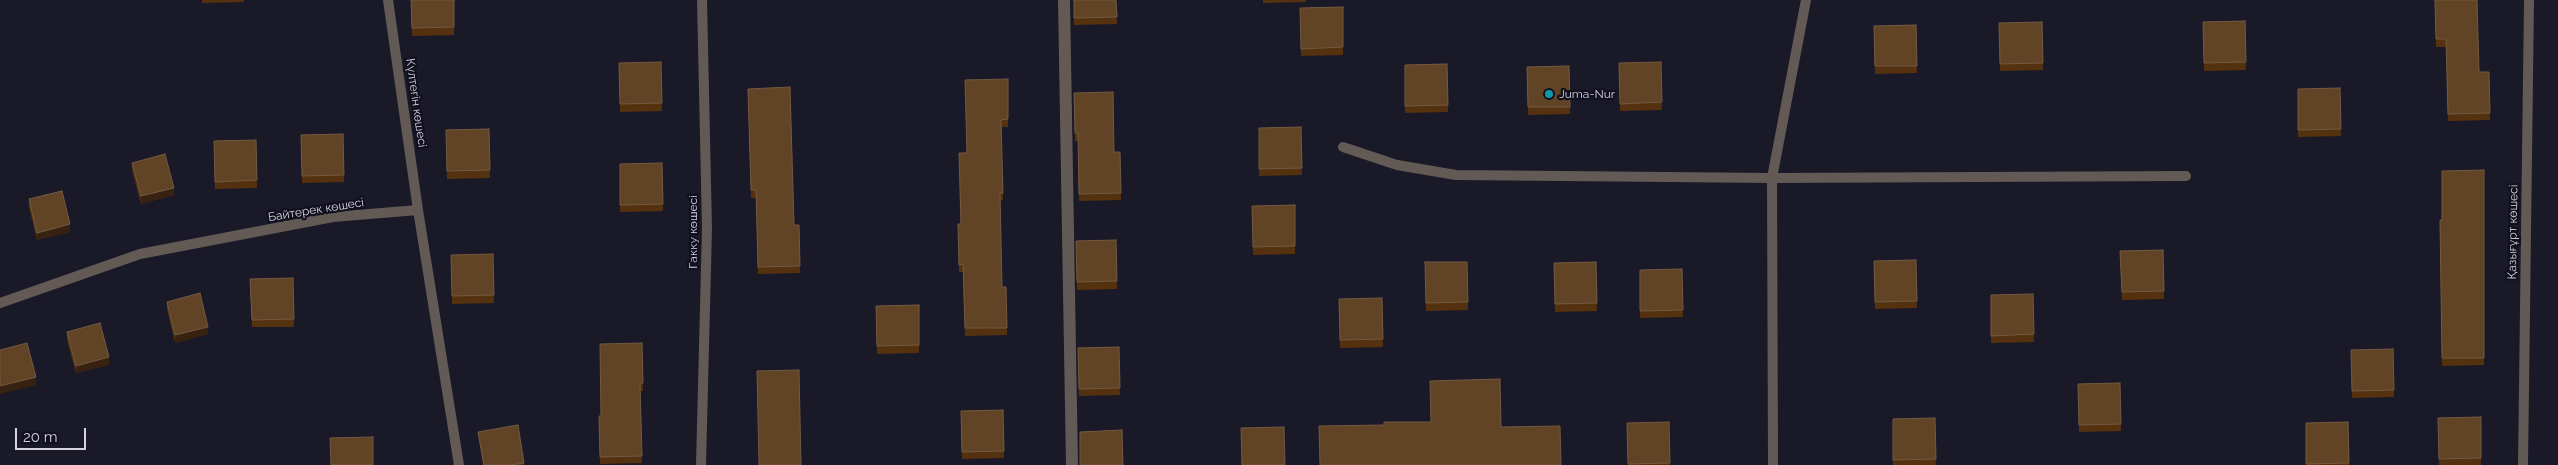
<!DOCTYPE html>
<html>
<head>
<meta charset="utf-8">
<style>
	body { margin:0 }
	#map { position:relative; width:2558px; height:465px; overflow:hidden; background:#1a1928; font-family:Raleway,sans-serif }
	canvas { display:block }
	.scale { position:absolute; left:15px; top:428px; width:71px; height:22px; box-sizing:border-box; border:2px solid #d4d3de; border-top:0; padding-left:6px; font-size:15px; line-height:18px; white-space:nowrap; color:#d4d3de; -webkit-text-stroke:4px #11101e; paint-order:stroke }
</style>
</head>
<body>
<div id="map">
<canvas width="2558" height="465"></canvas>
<div class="scale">20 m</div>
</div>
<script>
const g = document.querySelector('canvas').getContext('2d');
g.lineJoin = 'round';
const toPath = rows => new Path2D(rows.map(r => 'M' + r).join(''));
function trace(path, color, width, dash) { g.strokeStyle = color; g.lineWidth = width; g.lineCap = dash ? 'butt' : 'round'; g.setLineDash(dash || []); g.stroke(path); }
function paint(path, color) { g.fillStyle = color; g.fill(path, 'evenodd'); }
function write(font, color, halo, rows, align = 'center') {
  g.font = font + ' Raleway,sans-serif'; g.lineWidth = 4.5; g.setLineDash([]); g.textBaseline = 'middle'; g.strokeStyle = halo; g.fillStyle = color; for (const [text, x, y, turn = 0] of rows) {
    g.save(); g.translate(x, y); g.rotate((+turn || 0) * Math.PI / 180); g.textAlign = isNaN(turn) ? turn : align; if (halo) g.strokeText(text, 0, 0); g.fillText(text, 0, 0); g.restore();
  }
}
trace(toPath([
	[388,0,418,210],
	[1343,147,1397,165,1456,175,1772,178,2186,176],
	[0,303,140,254,333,217,418,210,459,465],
	[701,465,707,228,702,0],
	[1773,465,1772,178,1806,0],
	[2523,465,2529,0]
]), '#635a56', 10);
trace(toPath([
	[1064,0,1072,465]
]), '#635a56', 12);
paint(toPath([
	[202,0,244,0,244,2,202,3],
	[411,0,454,0,454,35,412,36],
	[1074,0,1116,0,1117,24,1074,25],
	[1263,0,1306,0,1306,2,1263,3],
	[2435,0,2479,72,2489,72,2490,120,2448,121,2446,47,2436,47],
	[1343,7,1343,55,1301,56,1300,8],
	[2245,21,2246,70,2204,71,2203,22],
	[2042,22,2043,70,2000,71,1999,23],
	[1916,25,1917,73,1875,74,1874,26],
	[661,62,662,111,620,112,619,63],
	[1661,62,1662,110,1620,111,1619,63],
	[1447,64,1448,112,1405,113,1405,65],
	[1569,66,1570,114,1528,115,1527,67],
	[1008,79,1008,127,1001,127,1003,200,1000,200,1002,287,1006,287,1007,335,965,336,963,272,959,272,958,224,960,224],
	[2340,88,2341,136,2298,137,2298,89],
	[748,89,794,225,799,225,800,273,758,274,756,198,751,198],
	[1074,93,1114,152,1120,152,1121,200,1079,201,1078,141,1075,141],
	[1301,127,1302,175,1259,176,1259,128],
	[489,129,490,178,447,179,446,130],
	[343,134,344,182,302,183,301,135],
	[256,140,257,188,215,189,214,141],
	[132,163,174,195,141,204,132,170],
	[662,163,663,211,620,212,620,164],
	[2484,170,2484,365,2442,366,2440,227,2442,220],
	[29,199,70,232,37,240,29,207],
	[1295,205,1295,254,1253,255,1252,206],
	[1116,240,1117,289,1077,290,1076,241],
	[2163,250,2164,299,2122,300,2120,251],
	[493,254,494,303,452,304,451,255],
	[1916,260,1917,308,1875,309,1874,261],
	[1425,262,1467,262,1468,310,1426,311],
	[1596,262,1597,311,1555,312,1554,263],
	[1682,269,1683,317,1640,318,1640,270],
	[293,278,294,327,252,327,250,279],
	[2033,294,2034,342,1991,343,1991,295],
	[1382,298,1383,347,1340,348,1339,299],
	[167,302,208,334,175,343,167,309],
	[919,305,919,353,877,354,876,306],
	[67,332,109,365,76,373,67,340],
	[642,343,643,391,640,391,642,463,600,464,599,416,601,416],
	[1119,347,1120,395,1079,396,1078,348],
	[2393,349,2394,397,2352,398,2351,350],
	[2120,383,2121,431,2079,432,2078,384],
	[1003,410,1004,458,962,459,961,411],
	[2481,417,2481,465,2439,465,2438,418],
	[1935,418,1936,465,1893,465,1893,419],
	[1669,422,1670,465,1628,465,1627,423],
	[2348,422,2349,465,2306,465,2306,423],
	[478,432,524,463,524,465,483,465]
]), '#543210');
paint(toPath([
	[174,188,174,195,141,204,141,196],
	[70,224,70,232,37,240,37,233],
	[208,327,208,334,175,343,175,335],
	[109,357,109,365,76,373,76,366],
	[36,377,36,385,0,394,0,386]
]), '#372110');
const building = toPath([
	[411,0,454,0,454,27,412,28,411,0],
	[1074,0,1116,0,1117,17,1074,18,1074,0],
	[2435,0,2477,0,2479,72,2489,72,2490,113,2448,114,2446,39,2436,39,2435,0],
	[1343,7,1343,47,1301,49,1300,8,1343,7],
	[2245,21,2246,62,2204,63,2203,22,2245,21],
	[2042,22,2043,63,2000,64,1999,23,2042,22],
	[1916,25,1917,66,1875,66,1874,26,1916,25],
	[661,62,662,103,620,104,619,63,661,62],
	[1661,62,1662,102,1620,104,1619,63,1661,62],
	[1447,64,1448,105,1405,106,1405,65,1447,64],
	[1569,66,1570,107,1528,107,1527,67,1569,66],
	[1008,79,1008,119,1001,120,1003,193,1000,193,1002,287,1006,287,1007,328,965,328,963,264,959,265,958,224,961,224,959,153,967,153,965,80,1008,79],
	[790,87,794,225,799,225,800,266,758,267,756,190,751,190,748,89,790,87],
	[2340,88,2341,129,2298,130,2298,89,2340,88],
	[1113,92,1114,152,1120,152,1121,193,1079,194,1078,133,1075,133,1074,93,1113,92],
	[1301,127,1302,168,1259,169,1259,128,1301,127],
	[489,129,490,170,447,171,446,130,489,129],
	[343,134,344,175,302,176,301,135,343,134],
	[256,140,257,180,215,182,214,141,256,140],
	[165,154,174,188,141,196,132,163,165,154],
	[662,163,663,204,620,205,620,164,662,163],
	[2484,170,2484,358,2442,358,2440,220,2442,220,2442,171,2484,170],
	[62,191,70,224,37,233,29,199,62,191],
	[1295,205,1295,246,1253,247,1252,206,1295,205],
	[1116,240,1117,281,1077,282,1076,241,1116,240],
	[2163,250,2164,291,2122,292,2120,251,2163,250],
	[493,254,494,295,452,296,451,255,493,254],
	[1916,260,1917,301,1875,302,1874,261,1916,260],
	[1425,262,1467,262,1468,302,1426,303,1425,262],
	[1596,262,1597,303,1555,304,1554,263,1596,262],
	[1682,269,1683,310,1640,311,1640,270,1682,269],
	[293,278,294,319,252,320,250,279,293,278],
	[200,293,208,327,175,335,167,302,200,293],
	[2033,294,2034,334,1991,336,1991,295,2033,294],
	[1382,298,1383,339,1340,340,1339,299,1382,298],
	[919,305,919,345,877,346,876,306,919,305],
	[100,323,109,357,76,366,67,332,100,323],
	[27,343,36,377,0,386,0,350,27,343],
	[642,343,643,383,640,383,642,456,600,457,599,416,601,416,600,344,642,343],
	[1119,347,1120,388,1079,389,1078,348,1119,347],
	[2393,349,2394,390,2352,391,2351,350,2393,349],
	[799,370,801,465,759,465,757,371,799,370],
	[1500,379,1501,427,1560,426,1561,465,1320,465,1319,426,1384,425,1384,422,1431,422,1430,381,1500,379],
	[2120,383,2121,424,2079,425,2078,384,2120,383],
	[1003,410,1004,451,962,452,961,411,1003,410],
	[2481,417,2481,458,2439,459,2438,418,2481,417],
	[1935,418,1936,459,1893,460,1893,419,1935,418],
	[1669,422,1670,463,1628,464,1627,423,1669,422],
	[2348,422,2349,463,2306,464,2306,423,2348,422],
	[518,425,524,463,511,465,484,465,478,432,518,425],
	[1284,427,1285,465,1242,465,1241,428,1284,427],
	[1122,430,1123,465,1080,465,1080,432,1122,430],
	[373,437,373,465,331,465,330,438,373,437]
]);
paint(building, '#614326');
trace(building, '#735a43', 1);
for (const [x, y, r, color] of [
	[1549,94,5,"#0f9aa8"]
]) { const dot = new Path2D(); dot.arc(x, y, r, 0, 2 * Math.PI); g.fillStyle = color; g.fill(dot); trace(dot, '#11101e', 2); }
write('12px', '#d4d3de', '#11101e', [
	["Juma-Nur",1559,94]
], 'left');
write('12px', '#d4d3de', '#11101e', [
	["Күлтегін көшесі",416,103,82],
	["Байтерек көшесі",316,210,-9],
	["Гакку көшесі",693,232,-90],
	["Қазығұрт көшесі",2513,232,-89]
]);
</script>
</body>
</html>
